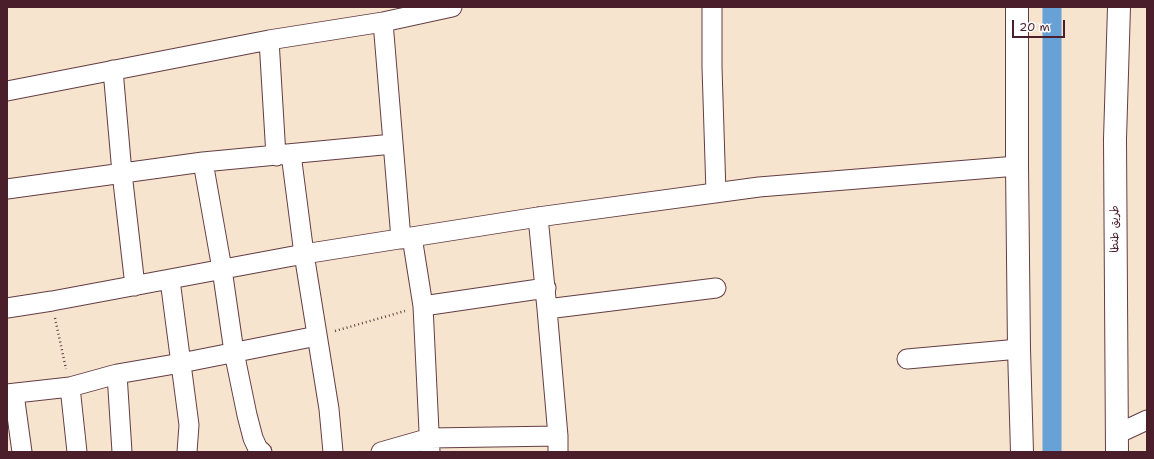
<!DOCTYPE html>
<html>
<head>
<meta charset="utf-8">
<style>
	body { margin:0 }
	#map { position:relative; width:1154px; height:459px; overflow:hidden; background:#f7e4ce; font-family:"Shantell Sans",sans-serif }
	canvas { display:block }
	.frame { position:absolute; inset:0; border:8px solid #4a1f2b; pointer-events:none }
	.scale { position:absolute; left:1012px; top:20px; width:53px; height:18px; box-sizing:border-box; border:2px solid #4a1f2b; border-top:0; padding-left:5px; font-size:12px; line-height:14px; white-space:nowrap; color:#4a1f2b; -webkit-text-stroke:3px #fff; paint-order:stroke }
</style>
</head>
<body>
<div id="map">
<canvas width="1154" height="459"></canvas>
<div class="frame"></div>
<div class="scale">20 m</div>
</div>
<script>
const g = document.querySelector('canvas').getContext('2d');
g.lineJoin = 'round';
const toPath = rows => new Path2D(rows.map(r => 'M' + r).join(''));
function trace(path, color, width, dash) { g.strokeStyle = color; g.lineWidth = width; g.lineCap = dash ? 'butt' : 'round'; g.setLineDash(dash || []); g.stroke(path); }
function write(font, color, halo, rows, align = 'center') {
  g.font = font + ' "Shantell Sans","Playpen Sans Arabic",sans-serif'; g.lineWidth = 3.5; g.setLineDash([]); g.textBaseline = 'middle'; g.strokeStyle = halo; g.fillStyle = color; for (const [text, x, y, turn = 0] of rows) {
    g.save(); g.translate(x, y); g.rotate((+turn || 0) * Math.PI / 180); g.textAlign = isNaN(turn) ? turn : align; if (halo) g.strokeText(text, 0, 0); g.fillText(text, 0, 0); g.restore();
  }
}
trace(toPath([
	[1052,452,1052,7]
]), '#67a1d6', 19);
const minor = toPath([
	[712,7,712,67,716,193],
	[383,22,401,239],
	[269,40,276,156],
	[113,70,122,173,135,286],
	[7,91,269,40,383,22,452,7],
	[291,154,304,254,329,409,333,452],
	[203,162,222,269,234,352,247,415,253,438,258,449,262,452],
	[7,189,203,162,393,144],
	[538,217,547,309,558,436,558,452],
	[412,237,423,306,430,452],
	[170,280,189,425,187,452],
	[423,306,546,288],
	[7,308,52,301,304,254,538,217,759,187,1017,166],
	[547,309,716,288],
	[907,359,1019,349],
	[117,374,122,452],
	[70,387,77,452],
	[7,394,70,387,117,374,181,363,317,336],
	[14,394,22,452],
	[1117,434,1147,420],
	[381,452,430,438,558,436]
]);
const tertiary = toPath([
	[1017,7,1017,166,1019,349,1022,452],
	[1117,452,1115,139,1119,7]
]);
trace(minor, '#643d43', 21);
trace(tertiary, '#643d43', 24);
trace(toPath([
	[55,318,66,369],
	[335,331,405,311]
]), '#643d43', 2.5, [1, 3]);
trace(minor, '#fff', 19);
trace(tertiary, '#fff', 22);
write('11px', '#4a1f2b', '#fff', [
	["طريق طنطا",1115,229,-90]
]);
</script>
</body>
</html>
